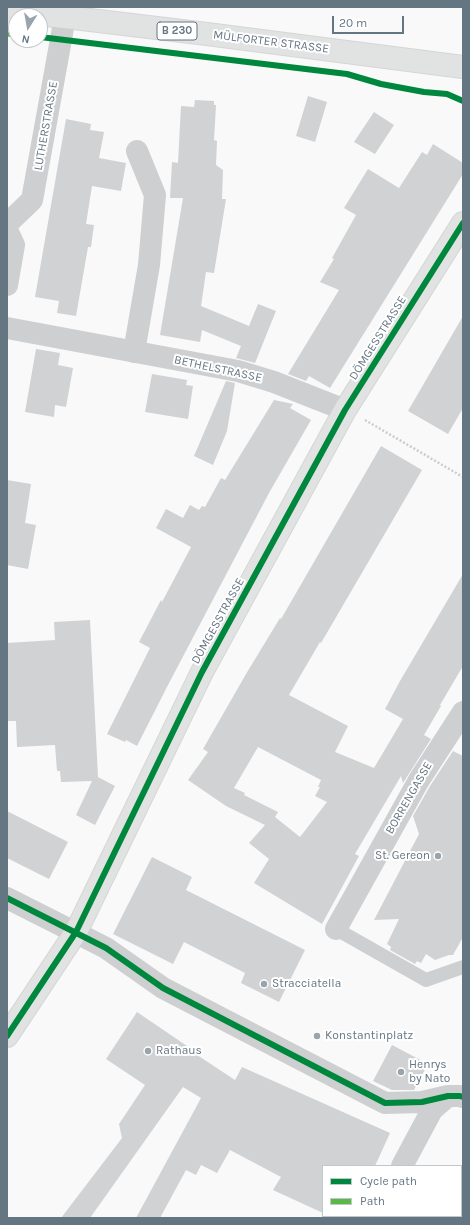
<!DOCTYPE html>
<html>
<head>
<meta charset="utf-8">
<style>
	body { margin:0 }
	#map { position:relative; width:470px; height:1225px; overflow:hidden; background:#f9f9f9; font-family:Karla,sans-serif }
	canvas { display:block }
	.frame { position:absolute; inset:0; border:8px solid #657683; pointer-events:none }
	.legend { position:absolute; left:322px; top:1165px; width:140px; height:52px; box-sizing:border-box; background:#fff; border:1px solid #c1c8cd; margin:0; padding:5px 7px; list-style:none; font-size:12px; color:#657683 }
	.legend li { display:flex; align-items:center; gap:8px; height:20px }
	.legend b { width:20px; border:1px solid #c1c8cd }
	.north { position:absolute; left:8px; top:8px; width:40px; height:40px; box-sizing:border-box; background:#fff; border:1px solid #c1c8cd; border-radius:50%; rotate:191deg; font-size:11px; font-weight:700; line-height:16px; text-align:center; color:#657683 }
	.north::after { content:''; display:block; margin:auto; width:14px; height:18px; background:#99a4ac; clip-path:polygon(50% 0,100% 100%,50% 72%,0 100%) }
	.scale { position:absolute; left:332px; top:16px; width:72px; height:18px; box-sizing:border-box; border:2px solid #657683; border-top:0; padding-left:5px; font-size:12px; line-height:14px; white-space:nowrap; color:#657683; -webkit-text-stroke:3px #fff; paint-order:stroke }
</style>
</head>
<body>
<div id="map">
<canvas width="470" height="1225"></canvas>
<div class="frame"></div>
<ul class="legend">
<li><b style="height:5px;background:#00873e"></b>Cycle path</li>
<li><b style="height:5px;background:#58b947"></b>Path</li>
</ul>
<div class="north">N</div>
<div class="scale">20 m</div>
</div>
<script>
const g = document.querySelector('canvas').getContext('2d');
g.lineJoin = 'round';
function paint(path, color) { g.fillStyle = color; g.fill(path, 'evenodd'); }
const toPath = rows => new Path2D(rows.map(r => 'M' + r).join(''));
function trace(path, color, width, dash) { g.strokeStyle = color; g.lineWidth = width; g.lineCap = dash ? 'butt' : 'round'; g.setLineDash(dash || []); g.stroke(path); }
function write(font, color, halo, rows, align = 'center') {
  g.font = font + ' Karla,sans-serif'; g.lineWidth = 4; g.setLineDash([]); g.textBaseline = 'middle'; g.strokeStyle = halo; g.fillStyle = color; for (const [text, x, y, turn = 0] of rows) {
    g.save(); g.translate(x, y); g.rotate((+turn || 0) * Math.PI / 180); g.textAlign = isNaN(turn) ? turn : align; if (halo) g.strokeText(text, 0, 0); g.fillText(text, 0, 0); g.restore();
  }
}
paint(toPath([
	[308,96,327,102,315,142,296,136],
	[195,100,214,101,214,105,216,105,214,140,217,141,216,165,223,170,222,199,226,199,214,273,206,272,201,306,249,326,258,304,276,311,255,363,236,358,241,346,202,330,200,342,160,335,183,198,170,198,172,162,178,163,181,106,194,107],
	[374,112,394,125,375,154,354,142],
	[66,119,91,124,90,130,104,132,99,158,126,163,121,191,92,186,86,224,94,225,91,247,88,247,76,316,57,313,59,301,35,297],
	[433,144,463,163,463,174,330,388,309,376,306,381,288,374,339,290,320,282,334,259,332,258,356,215,344,208,368,169,399,188,422,152,427,155],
	[463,316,463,408,448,434,408,411],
	[36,349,60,353,58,365,73,368,66,407,55,405,54,417,25,412],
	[152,374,187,380,186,385,193,386,188,419,145,412],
	[226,381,235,383,227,431,213,465,194,456],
	[274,400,293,404,290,408,311,420,269,493,168,685,137,746,126,740,125,742,107,734,150,648,139,642,161,600,162,602,191,547,156,528,166,509,183,518,190,505,199,510,202,506,205,507,221,478,225,480],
	[381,446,422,470,321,643,320,642,289,695,348,726,335,752,374,768,403,719,385,709,400,681,463,574,463,666,440,705,441,706,424,735,431,739,403,783,401,776,355,854,359,856,322,924,254,883,269,859,249,843,265,825,226,806,188,780,208,752,203,749,246,674,280,618,281,619],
	[258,747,321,780,318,787,320,787,315,796,327,802,300,837,275,817,278,812,244,795,245,793,234,788],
	[7,480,31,484,25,523,36,525,28,569,7,565],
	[90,620,98,777,115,786,95,825,76,815,92,781,61,782,60,771,57,771,55,745,17,747,16,721,7,721,7,643,55,640,54,622],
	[453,751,463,756,463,937,453,955,449,955,435,960,426,954,421,963,417,961,415,964,390,950,391,947,387,944,399,919,374,920,419,834,413,816,430,786],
	[7,811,68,842,49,879,7,858],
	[152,857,192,877,186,890,305,950,279,1002,241,983,245,973,184,942,173,964,113,934],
	[137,1012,187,1046,185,1047,235,1080,242,1067,390,1133,375,1166,323,1166,323,1213,273,1190,281,1177,230,1150,217,1173,201,1165,196,1175,186,1170,160,1218,136,1218,201,1098,183,1087,90,1218,61,1218,122,1138,119,1124,145,1085,106,1059],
	[392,1045,428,1064,414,1090,392,1090,373,1081]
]), '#d0d2d3');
const secondary = toPath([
	[7,1036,76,932,202,672,345,410,463,223]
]);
const primary = toPath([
	[7,11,65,17,207,34,463,67]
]);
trace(secondary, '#d5d6d7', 24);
trace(primary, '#d5d6d7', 24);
trace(toPath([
	[365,420,463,477]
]), '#cbcccd', 2.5, [2, 2]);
trace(toPath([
	[336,929,426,980,463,967]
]), '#cecfd0', 14);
trace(toPath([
	[7,224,32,200,65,17],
	[7,230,14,245,7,285],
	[7,328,238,371,274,382,345,410],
	[134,352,149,265,155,195,137,151],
	[7,898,106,948,163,988,385,1103,422,1102,448,1096,460,1096,463,1097],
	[336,929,419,780,463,712],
	[402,1166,432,1110,448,1096],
	[373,1218,374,1216]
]), '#cecfd0', 22);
trace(secondary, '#e1e2e2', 22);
trace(primary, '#e1e2e2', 22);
trace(toPath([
	[7,34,16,35]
]), '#58b947', 5, [10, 5]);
trace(toPath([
	[40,37,347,74,381,84,424,92,447,94,463,101],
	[7,898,106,948,163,988,385,1103,422,1102,448,1096,460,1096,463,1097],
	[7,1036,76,932,202,672,345,410,463,223]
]), '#00873e', 6);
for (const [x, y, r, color] of [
	[438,856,4,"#99a4ac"],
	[264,984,4,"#99a4ac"],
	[317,1036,4,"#99a4ac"],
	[148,1051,4,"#99a4ac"],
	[401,1072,4,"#99a4ac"]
]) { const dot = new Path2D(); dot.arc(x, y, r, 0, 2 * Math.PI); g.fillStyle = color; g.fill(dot); trace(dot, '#fff', 1.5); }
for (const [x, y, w] of [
	[177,31,40]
]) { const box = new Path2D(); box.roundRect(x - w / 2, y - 9, w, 18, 3); g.fillStyle = '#fff'; g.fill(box); trace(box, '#657683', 1); }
write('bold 11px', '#657683', null, [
	["B 230",177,31]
]);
write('12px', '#657683', '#fff', [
	["MÜLFORTER STRASSE",271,42,7],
	["LUTHERSTRASSE",46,126,-80],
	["DÖMGESSTRASSE",378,338,-58],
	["BETHELSTRASSE",218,369,12],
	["DÖMGESSTRASSE",218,621,-61],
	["BORRENGASSE",409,798,-60]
]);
write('12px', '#657683', '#fff', [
	["St. Gereon",430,856,"right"],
	["Stracciatella",272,984],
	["Konstantinplatz",325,1036],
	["Rathaus",156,1051],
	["Henrys",409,1065],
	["by Nato",409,1079]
], 'left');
</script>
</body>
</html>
